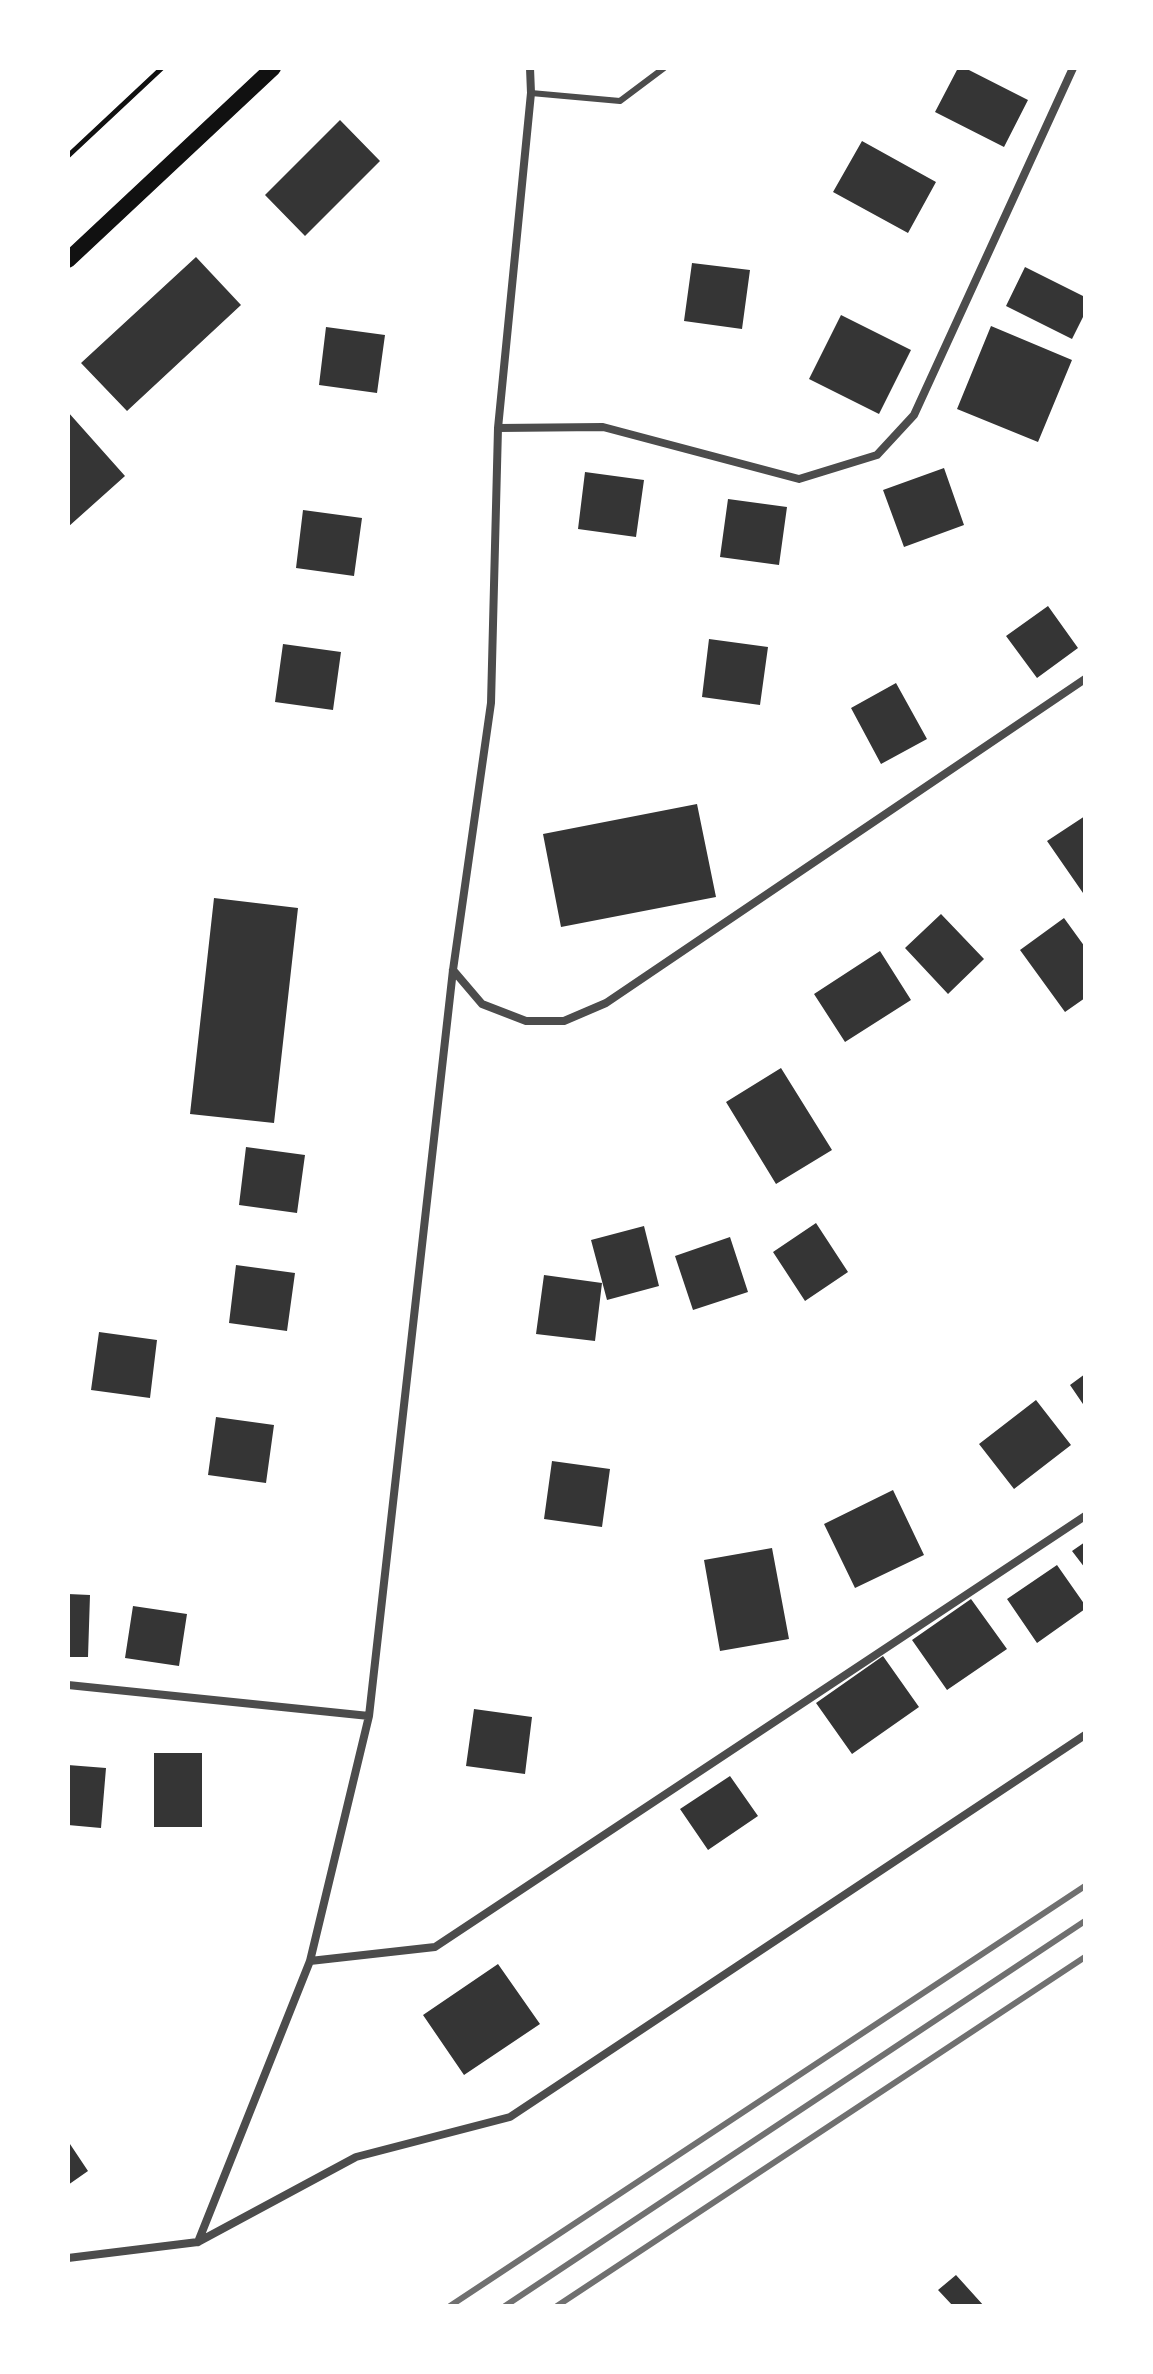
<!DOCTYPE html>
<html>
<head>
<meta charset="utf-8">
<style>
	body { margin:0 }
	#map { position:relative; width:1153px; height:2374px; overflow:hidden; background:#fff; font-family:"Alegreya Sans",sans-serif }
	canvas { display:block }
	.frame { position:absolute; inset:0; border:70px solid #fff; pointer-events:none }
</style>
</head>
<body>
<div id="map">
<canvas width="1153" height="2374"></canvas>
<div class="frame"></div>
</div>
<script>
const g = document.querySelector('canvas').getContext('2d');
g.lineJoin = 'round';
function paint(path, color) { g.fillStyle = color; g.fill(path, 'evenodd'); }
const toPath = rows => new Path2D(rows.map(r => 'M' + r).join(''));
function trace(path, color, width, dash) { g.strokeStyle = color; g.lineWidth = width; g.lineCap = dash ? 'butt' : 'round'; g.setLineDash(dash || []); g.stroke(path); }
paint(toPath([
	[958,68,965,68,1028,100,1004,147,935,112],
	[340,120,380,161,305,236,265,195],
	[862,141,936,182,908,233,833,192],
	[196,257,241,305,127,411,81,363],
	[692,263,750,270,742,329,684,321],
	[1025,267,1085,297,1085,313,1072,339,1006,306],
	[841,315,911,350,879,414,809,379],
	[991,326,1072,360,1038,442,957,409],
	[326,327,385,335,377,393,319,385],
	[68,412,125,476,68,527],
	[944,468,964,525,904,547,883,490],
	[585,472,644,480,636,537,578,529],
	[728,499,787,507,779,565,720,557],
	[303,510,362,518,354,576,296,568],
	[1048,606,1078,648,1037,678,1006,636],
	[709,639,768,647,760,705,702,697],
	[283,644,341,652,333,710,275,702],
	[896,683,927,739,881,764,851,708],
	[697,804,716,897,561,927,543,834],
	[1085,816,1085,892,1083,893,1047,841],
	[214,898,298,908,274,1123,190,1114],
	[941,914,984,959,948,994,905,948],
	[1064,918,1085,947,1085,998,1065,1012,1020,950],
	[880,951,911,1000,845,1042,814,994],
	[781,1068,832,1150,776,1184,726,1102],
	[246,1147,305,1155,297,1213,239,1205],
	[816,1223,848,1272,805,1301,773,1252],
	[644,1226,659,1286,607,1300,591,1240],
	[730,1237,748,1292,693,1310,675,1256],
	[236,1265,295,1273,287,1331,229,1323],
	[544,1275,602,1283,595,1341,536,1334],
	[99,1332,157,1340,150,1398,91,1390],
	[1085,1374,1085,1407,1070,1385],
	[1036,1400,1071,1445,1014,1489,979,1444],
	[216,1417,274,1425,266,1483,208,1475],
	[552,1461,610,1469,602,1527,544,1519],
	[893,1490,924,1555,855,1588,824,1524],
	[1085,1542,1085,1568,1072,1551],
	[772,1548,789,1639,720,1651,704,1560],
	[1057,1565,1085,1605,1085,1609,1037,1643,1007,1599],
	[68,1594,90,1595,88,1657,68,1657],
	[971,1599,1007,1649,947,1690,912,1640],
	[133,1606,187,1614,179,1666,125,1658],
	[883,1656,919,1707,852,1754,816,1703],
	[474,1709,532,1717,525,1774,466,1766],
	[154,1753,202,1753,202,1827,154,1827],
	[68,1765,106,1768,101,1828,68,1825],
	[730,1776,758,1816,708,1850,680,1809],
	[498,1964,540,2024,464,2075,423,2015],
	[68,2141,88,2171,68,2185],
	[956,2275,984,2306,953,2306,938,2290]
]), '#353535');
trace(toPath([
	[68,156,162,68]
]), '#111', 5);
trace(toPath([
	[531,93,620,101,664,68]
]), '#4c4c4c', 6);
trace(toPath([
	[498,428,603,427,799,479,877,455,914,415,1073,68],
	[453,970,482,1004,526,1021,564,1021,606,1003,1085,679],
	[68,1685,369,1716],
	[310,1961,435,1947,1085,1516],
	[198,2242,310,1961,369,1716,453,970,491,703,498,428,531,93,530,68],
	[68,2258,198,2242,356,2157,510,2117,1085,1735]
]), '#4c4c4c', 8);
trace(toPath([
	[68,260,273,68]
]), '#111', 16);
trace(toPath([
	[450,2306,1085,1886],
	[505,2306,1085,1921],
	[557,2306,1085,1957]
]), '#707070', 6);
</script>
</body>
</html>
